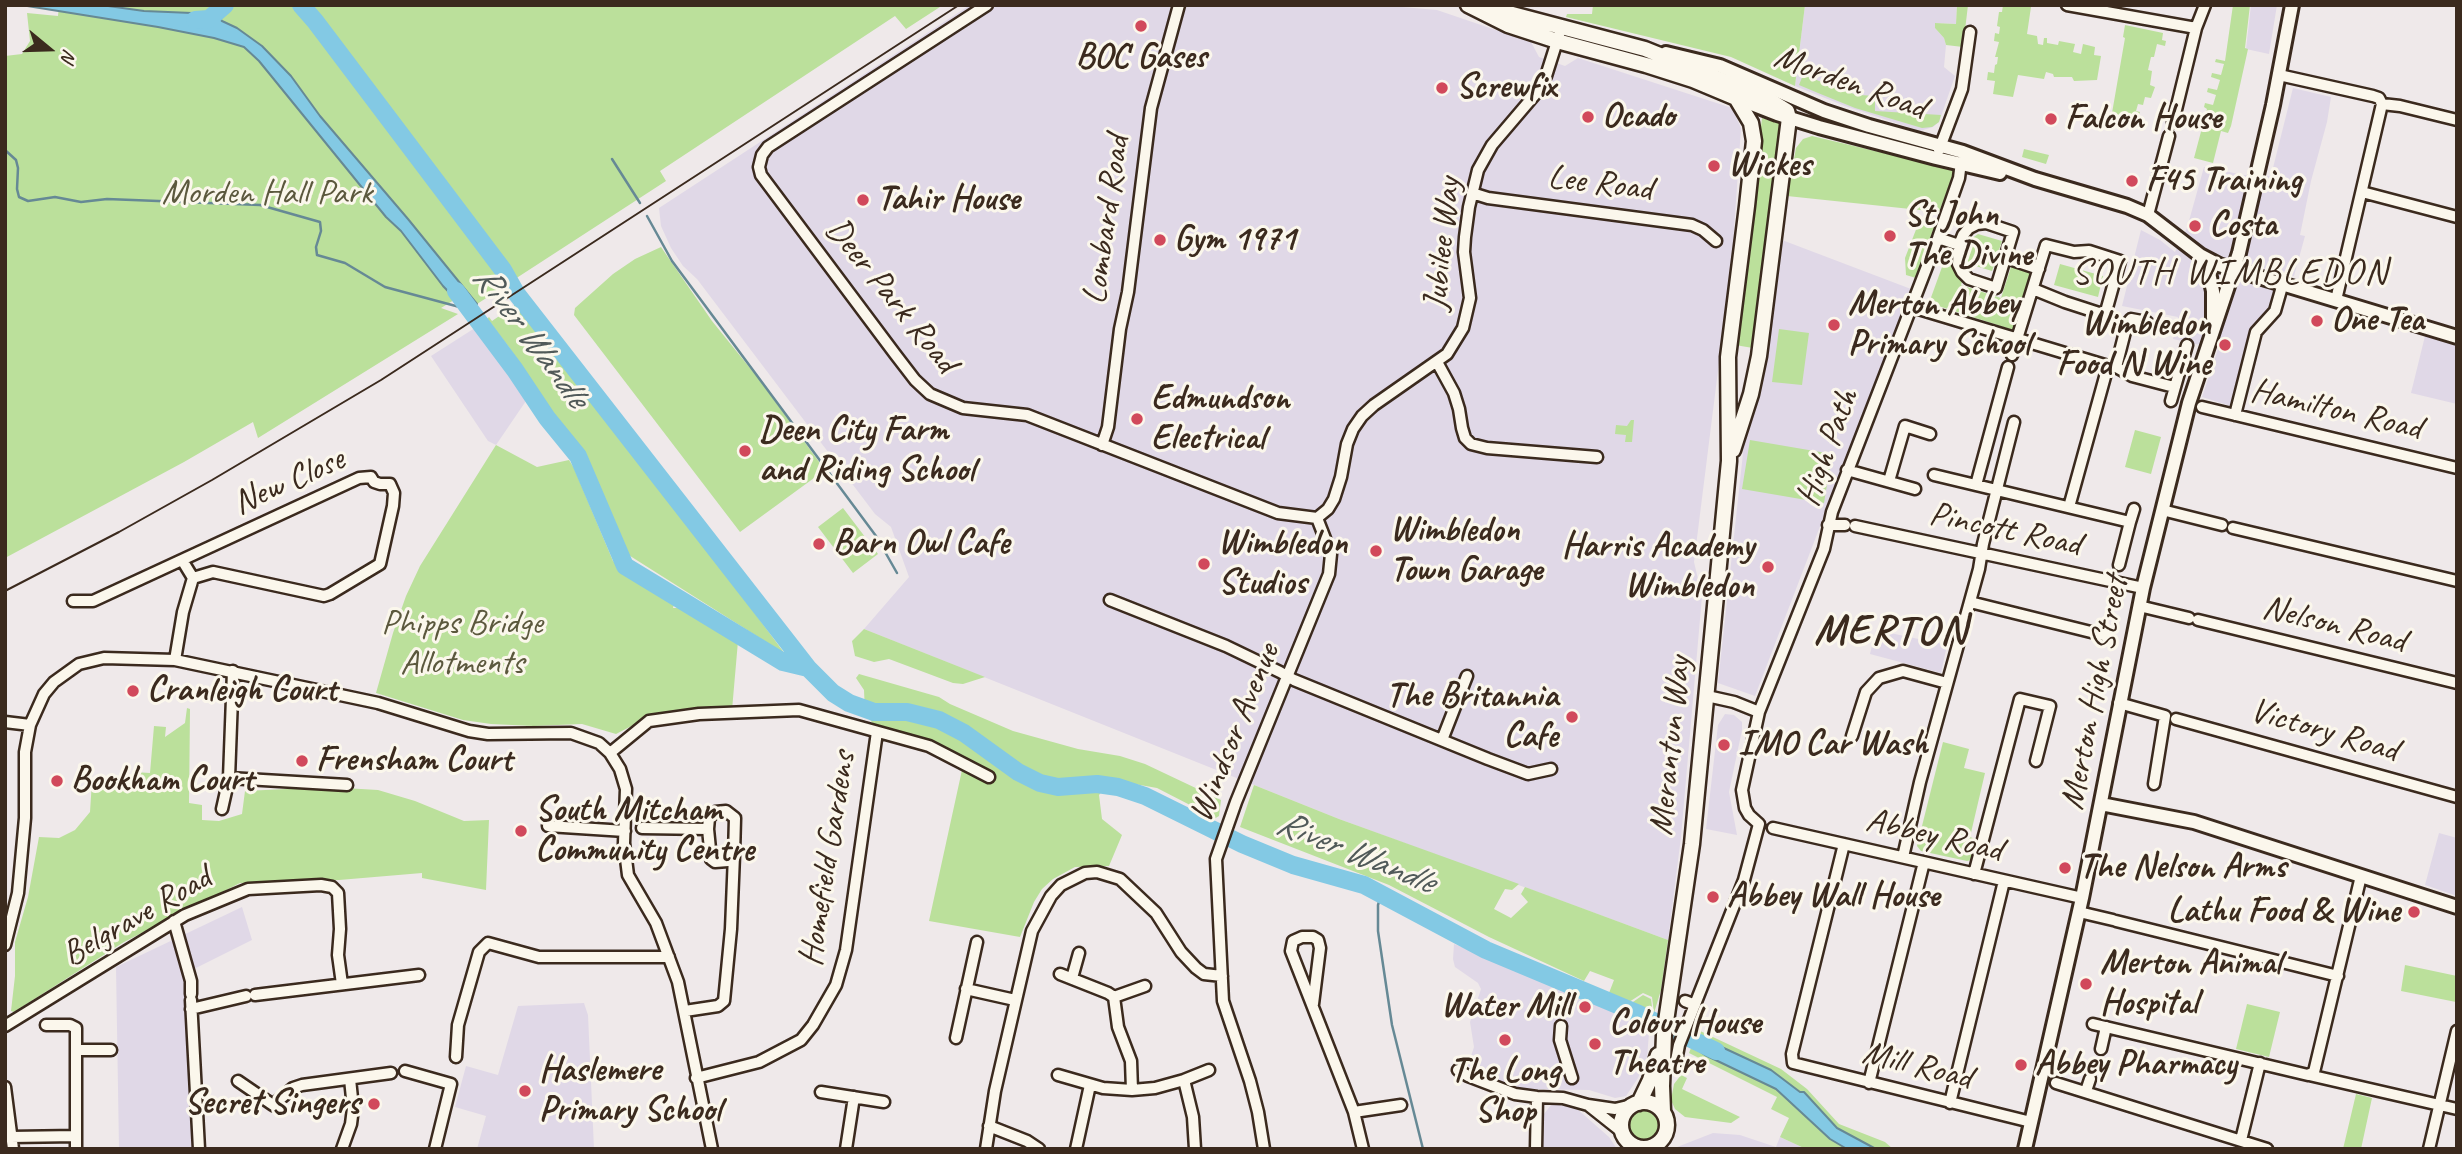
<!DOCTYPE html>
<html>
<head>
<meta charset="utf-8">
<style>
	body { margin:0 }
	#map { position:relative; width:2462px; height:1154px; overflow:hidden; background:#efe9ea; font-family:Caveat,sans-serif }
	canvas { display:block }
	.frame { position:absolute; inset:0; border:7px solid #3b2a1e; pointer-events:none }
	.north { position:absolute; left:14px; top:14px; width:70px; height:70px; -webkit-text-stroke:5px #fbf7ec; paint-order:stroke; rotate:109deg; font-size:19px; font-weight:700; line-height:28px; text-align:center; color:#3b2a1e }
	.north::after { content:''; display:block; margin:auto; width:24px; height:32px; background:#3b2a1e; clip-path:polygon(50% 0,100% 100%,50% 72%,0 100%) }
</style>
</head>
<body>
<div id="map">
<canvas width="2462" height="1154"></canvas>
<div class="frame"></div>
<div class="north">N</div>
</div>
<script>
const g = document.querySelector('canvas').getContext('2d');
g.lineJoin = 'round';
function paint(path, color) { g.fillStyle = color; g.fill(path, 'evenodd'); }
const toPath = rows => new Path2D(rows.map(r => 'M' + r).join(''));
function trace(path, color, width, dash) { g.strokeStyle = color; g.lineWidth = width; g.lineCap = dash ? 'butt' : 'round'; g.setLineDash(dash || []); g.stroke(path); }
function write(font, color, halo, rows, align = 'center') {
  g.font = font + ' Caveat,sans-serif'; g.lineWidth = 6; g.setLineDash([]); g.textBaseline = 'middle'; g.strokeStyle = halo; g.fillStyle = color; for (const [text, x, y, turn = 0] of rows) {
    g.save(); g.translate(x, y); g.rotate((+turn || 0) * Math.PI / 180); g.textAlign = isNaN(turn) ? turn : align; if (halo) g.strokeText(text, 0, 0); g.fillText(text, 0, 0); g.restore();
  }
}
paint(toPath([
	[970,5,1379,5,1437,10,1531,42,1539,57,1565,66,1578,58,1732,108,1741,128,1732,259,1694,562,1702,596,1681,837,1668,940,1339,819,864,629,909,577,891,527,875,514,697,279,683,266,671,248,661,226,659,208],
	[1805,5,1957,5,1956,24,1936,23,1935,28,1944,38,1946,45,1944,67,1955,76,1939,122,1933,127,1920,131,1845,106,1795,86],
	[2251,5,2277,5,2269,54,2246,49],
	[2293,88,2331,97,2327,122,2311,181,2300,235,2305,236,2294,276,2284,274,2274,309,2255,331,2234,407,2202,397,2218,349,2173,339,2178,317,2122,306,2141,230,2160,240,2175,252,2187,228,2204,167,2244,175,2271,176],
	[1782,240,1911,289,1755,696,1718,683,1745,435,1756,403,1766,362],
	[478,326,528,398,496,445,488,441,431,356],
	[2425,336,2457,345,2457,404,2411,393],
	[1876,630,1947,645,1941,673,1870,654],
	[1725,714,1734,715,1742,722,1742,730,1729,792,1737,835,1706,829,1718,725],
	[2439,833,2457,838,2457,896,2425,885],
	[242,907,252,940,184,974,192,1149,119,1149,116,967],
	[1454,944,1650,1022,1647,1057,1638,1078,1626,1096,1615,1098,1589,1090,1522,1089,1473,1072,1468,1065,1474,1047,1470,1022,1481,989,1478,983,1455,967,1453,959],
	[584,1003,588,1015,594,1149,477,1149,486,1116,455,1107,466,1066,498,1075,518,1006],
	[1558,1103,1576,1108,1609,1137,1617,1149,1542,1149,1544,1114,1551,1105],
	[1713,1133,1740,1135,1776,1147,1780,1137,1806,1149,1672,1149]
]), '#e0d8e7');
paint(toPath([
	[59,5,943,5,906,29,895,16,660,171,666,181,515,279,507,267,497,273,505,286,477,304,467,292,441,308,458,314,258,438,253,422,184,462,5,558,5,56,22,54,30,41,27,13,58,16],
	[1593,5,1805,5,1795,86,1731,57,1566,17,1567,14,1592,14],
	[1957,5,1968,5,1963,47,1946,45,1944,38,1935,28,1935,23,1956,24],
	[2003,5,2031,7,2027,34,2037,36,2038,44,2043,45,2044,38,2047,38,2047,43,2058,45,2059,41,2075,44,2073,52,2081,54,2083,44,2095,47,2094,55,2101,56,2097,80,2074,81,2072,77,2054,77,2053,74,2046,72,2044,79,2018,75,2013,97,1993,94,1995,81,1987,80,1988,72,1994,73,1995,65,1997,64,1998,57,1995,57,1999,42,1994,41,1995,33,1999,34,2000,27,1997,26,1999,12,2002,12],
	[2233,5,2250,5,2245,48,2248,49,2231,126,2228,133,2221,131,2213,163,2194,158,2207,109,2204,107,2205,103,2213,105,2216,95,2207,92,2208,88,2217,90,2220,80,2211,77,2212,73,2221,75,2224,64,2215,62,2216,59,2225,61],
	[2125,25,2163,33,2162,40,2166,41,2165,46,2157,44,2154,57,2151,57,2148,70,2152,71,2150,85,2155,87,2151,98,2145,97,2143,105,2138,104,2136,111,2140,112,2137,120,2112,113,2125,38,2123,37],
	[1803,75,1854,94,1855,88,1860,88,1860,95,1875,96,1875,111,1941,115,1939,122,1932,127,1922,128,1855,108,1818,93,1799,85],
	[1762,118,1782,124,1753,348,1735,345],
	[1812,136,1955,170,1939,212,1787,196,1796,148,1803,139],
	[2024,149,2049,155,2046,164,2022,157],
	[1927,223,1935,225,1916,278,1906,275,1905,258,1917,227],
	[1978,234,2002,241,1992,271,1969,264,1967,260,1971,239],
	[1950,245,1953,245,1963,279,1961,285,2001,298,2012,264,2032,269,2034,273,2013,330,1929,303],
	[661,247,712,321,758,378,825,470,740,532,574,315,575,308,613,274,635,259],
	[2060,264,2103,276,2098,297,2054,285],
	[514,301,688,523,785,654,627,554,583,459,508,346,487,319,489,317,492,321,514,306],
	[1779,329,1809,333,1802,385,1772,382],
	[1631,420,1634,420,1632,442,1625,442,1626,435,1615,434,1616,425,1627,426],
	[2135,430,2161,437,2151,474,2125,467],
	[1750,440,1832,454,1824,503,1742,489],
	[496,445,537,467,569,460,574,468,613,561,643,585,674,604,673,608,681,608,738,641,732,710,649,717,616,734,582,724,533,726,491,724,463,720,376,693,393,633,406,596,420,566],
	[843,508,878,554,853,573,818,527],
	[864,629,985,677,963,684,953,683,889,659,874,662,855,656,852,641],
	[859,674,939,697,950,704,1013,731,1078,749,1120,756,1145,764,1221,800,1219,816,1214,819,1200,815,1190,805,1157,788,1112,780,1099,795,1102,819,1122,835,1109,866,1075,867,1053,879,1042,889,1034,902,1020,937,929,921,962,770,960,759,919,739,874,725,865,713,864,690,856,678],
	[187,708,190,709,189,803,202,805,202,820,219,821,242,814,245,791,327,787,378,790,415,801,464,821,489,820,486,890,422,878,422,873,339,880,240,883,124,942,14,1012,11,1011,15,976,15,942,28,897,39,837,59,838,75,830,90,812,92,781,96,779,115,781,119,789,128,789,131,775,134,772,150,773,154,726,166,727,165,737,185,723],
	[1943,742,1969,749,1964,768,1985,773,1970,837,1975,839,1975,843,1971,860,1967,861,1921,851,1917,846],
	[1254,785,1339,819,1519,884,1512,890,1505,889,1494,909,1511,918,1528,902,1521,894,1525,887,1668,940,1661,990,1654,1013,1652,997,1643,993,1629,1002,1609,993,1614,980,1590,971,1584,981,1489,937,1389,885,1240,827],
	[2405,965,2457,976,2456,1002,2401,991],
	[1643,995,1651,999,1653,1015,1630,1004],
	[2247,1004,2280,1012,2269,1057,2236,1049],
	[1698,1030,1781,1069,1807,1089,1839,1124,1885,1142,1893,1149,1806,1149,1780,1137,1789,1118,1771,1109,1777,1097,1689,1053],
	[1681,1075,1687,1078,1682,1089,1740,1117,1731,1123,1685,1117,1675,1109,1671,1100,1674,1084],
	[2356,1094,2372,1098,2361,1149,2343,1149],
	'1629 1125a16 16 0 1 1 32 0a16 16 0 1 1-32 0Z'
]), '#bbe09b');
const water = toPath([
	[21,5,101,5,144,11,216,14,222,21,237,28,262,46,291,76,320,116,408,219,477,304,468,312,443,286,401,231,386,217,259,61,244,47,214,38,158,27,21,5],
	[1696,1035,1771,1070,1800,1092,1804,1092,1837,1128,1876,1149,1847,1149,1830,1139,1776,1089,1705,1055,1692,1046,1696,1035]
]);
paint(water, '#83c9e4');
trace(water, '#668995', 2);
trace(toPath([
	[5,150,16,160,18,168,17,189,19,197,28,201,55,197,81,202,107,199,260,205,320,222,321,231,316,247,317,255,345,263,385,287,467,309],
	[612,159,640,203],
	[647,216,672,261,876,536,897,573],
	[1382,893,1378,905,1378,931,1392,1025,1423,1149]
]), '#668995', 2.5);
trace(toPath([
	[301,5,315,21,503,270,516,293,808,668,833,693,849,703,874,712,907,712,939,720,964,733,1018,772,1040,783,1058,787,1097,784,1118,787,1145,796,1242,844,1293,865,1364,885,1486,950,1639,1014,1716,1051],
	[195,20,209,19,225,5],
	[456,291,515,370,547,418,578,456,625,566,783,662,808,668]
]), '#83c9e4', 18);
const minor = toPath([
	[987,5,768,147,762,155,759,167,761,175,895,354,915,380,930,394,963,408,1027,415,1278,513,1317,518],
	[2067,5,2196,28],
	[2279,75,2373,96,2379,98,2382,104,2400,106,2457,120],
	[2173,122,2196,28,2205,5],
	[1939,150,1962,89,1970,32],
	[2362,192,2457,217],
	[1472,193,1488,198,1692,225,1703,230,1716,241],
	[2148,215,2169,136],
	[1938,238,1959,245,1963,235,1969,228,1977,224,1986,223,2013,232,1996,288,1969,279,1962,272,1958,264,1959,245],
	[2006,258,2039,269],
	[2336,300,2382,104],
	[1912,307,2108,366,2116,367,2132,376,2174,387],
	[2012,355,2046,245,2074,252,2089,251,2120,261,2105,315,2065,302,2033,289],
	[1437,362,1454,393,1459,409,1462,428,1465,438,1471,444,1487,448,1597,457],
	[2116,367,2127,324,2131,319,2147,322],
	[2171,401,2187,345],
	[2202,407,2457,468],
	[2235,415,2256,332,2275,311,2283,283],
	[1102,445,1108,427,1120,329,1128,292,1151,108,1179,5],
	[1847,470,1915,489],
	[1934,475,2130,522,2119,565],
	[1889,481,1905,426,1930,434],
	[1976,485,2008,367],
	[2069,507,2108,366],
	[2162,510,2222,525],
	[1317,518,1328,509,1334,499,1341,477,1347,444,1353,429,1362,416,1374,405,1447,354,1463,328,1470,298,1464,252,1465,237,1469,207,1478,170,1492,145,1538,91,1546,76,1559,35],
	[2130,522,2134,509],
	[1828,525,1845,525],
	[1855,526,2143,588],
	[2233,528,2457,581],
	[1110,600,1226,646,1280,672,1294,680,1488,759,1528,774,1551,769],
	[73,601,93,601,359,478,371,477,374,482,380,484,390,484,394,493,393,506,380,564,330,594,324,596,213,572,193,578],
	[1970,602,2107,636],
	[2139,606,2189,618],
	[2198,620,2457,683],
	[175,660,183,612,193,578,182,560],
	[1707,696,1734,702,1759,712],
	[2119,703,2165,716,2154,784],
	[2176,719,2457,797],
	[5,722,30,725],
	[1852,736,1866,692,1879,678,1903,671,1947,683],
	[1442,740,1467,676],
	[610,753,649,721,699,714,799,710,929,746,989,777],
	[229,778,347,785],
	[222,809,229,778,233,671],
	[548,826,625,831],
	[642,828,708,829,709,818,715,812,726,811,735,818,734,855,728,861,715,862,711,859,708,829],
	[1773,828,2082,898],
	[1844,844,1792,1054,1793,1063,2031,1122],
	[1903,857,1920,782,1979,569,1983,544,2014,422],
	[1974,874,2020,699,2050,706,2036,761],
	[2079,912,2113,920],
	[174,921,191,981,191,994],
	[2116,921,2338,976],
	[5,945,18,893,25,818,25,752,30,725,44,694,54,682,79,664,104,658,175,660,378,703,469,731,488,734,571,733,599,743,610,753,620,769,626,789,624,843,628,875,656,923,678,982,712,1149],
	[1060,974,1108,993,1114,997,1145,986],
	[1072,978,1079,953],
	[966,989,1015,1000],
	[255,995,419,975],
	[1114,997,1118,1027,1131,1061,1132,1090],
	[191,1000,199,1149],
	[1685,1001,1695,1005],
	[1313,1004,1320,948,1318,940,1313,937,1302,937,1293,941,1291,951,1354,1112,1363,1149],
	[191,1009,246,996],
	[685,1011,718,1006,724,1001,731,929,734,855],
	[2093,1024,2308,1075,2314,1072,2361,876],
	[46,1025,70,1025,76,1028,76,1136],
	[5,1026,185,915,248,889,321,885,332,887,338,893,340,929,338,955,342,984],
	[1561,1026,1560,1040,1572,1078],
	[956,1038,977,942],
	[2101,1049,2106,1027],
	[77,1050,111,1050],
	[456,1057,458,1025,479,952,488,943,539,957,669,957],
	[1675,1066,1679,1045,1744,880,1759,824,1749,815,1745,808,1742,790,1759,712,1824,549,1832,512,1938,238,1959,178,1961,162],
	[1458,1070,1468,1076,1515,1094,1537,1097,1563,1098,1588,1105,1615,1109,1632,1105],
	[405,1071,451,1084,435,1149],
	[1058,1075,1103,1088,1132,1090,1155,1088,1184,1080,1209,1070],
	[2309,1075,2457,1109],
	[696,1078,759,1062,801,1040,813,1025,836,985,846,950,877,732],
	[1184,1080,1193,1117,1195,1149],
	[238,1081,273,1105,293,1088,302,1085,391,1073],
	[1869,1083,1924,862],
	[2056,1083,2267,1149],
	[5,1087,13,1149],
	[2086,1091,2090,1079],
	[821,1092,884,1102],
	[1950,1103,2004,881],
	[1588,1105,1622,1132],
	[1354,1112,1401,1105],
	[989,1126,1027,1141,1039,1149],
	[11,1137,76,1136,76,1149],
	[2241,1140,2260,1063],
	[342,1149,351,1124,353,1108,350,1079],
	[846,1149,854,1097],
	[986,1149,995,1091,1032,931,1051,896,1061,885,1085,873,1097,872,1120,879,1156,913,1181,952,1196,968,1204,974,1222,976],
	[1076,1149,1090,1085],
	[1264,1149,1258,1112,1250,1081,1223,1001,1216,859,1236,802,1329,574,1331,554,1317,518],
	[1536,1149,1537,1097],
	[2429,1149,2457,1031]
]);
const major = toPath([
	[1666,53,1720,66,1824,111,1869,126,1963,152,2035,179,2127,206,2148,215,2200,255,2219,265,2457,337],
	[1736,98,1777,114,1819,127,1936,158,2000,173],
	[2200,255,2209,273,2213,291,2213,318],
	[2101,804,2194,822,2457,907],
	[2025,1149,2082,898,2143,588,2189,403,2239,253,2273,105,2292,5]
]);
const highway = toPath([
	[1468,5,1508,25,1557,41,1646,65,1693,80,1736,98,1751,123,1754,141,1747,206,1728,357,1729,461,1692,844,1664,1035,1662,1086,1663,1111],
	[1482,6,1645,49,1766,98,1787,111,1789,118,1759,356,1751,394,1733,450],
	'1621 1125a23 23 0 1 1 46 0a23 23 0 1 1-46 0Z',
	[1639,1103,1650,1080,1658,1055]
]);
trace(minor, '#3b2a1e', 15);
trace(major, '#3b2a1e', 18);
trace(highway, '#3b2a1e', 19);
trace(minor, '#fbf7ec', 10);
trace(major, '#fbf7ec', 12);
trace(highway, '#fbf7ec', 14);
trace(toPath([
	[5,591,119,532,212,480,381,380,959,5]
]), '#3b2a1e', 2);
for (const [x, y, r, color] of [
	[1141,26,7,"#d1495b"],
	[1442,88,7,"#d1495b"],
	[1588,117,7,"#d1495b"],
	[2051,119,7,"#d1495b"],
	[1714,166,7,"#d1495b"],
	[2132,181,7,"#d1495b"],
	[863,200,7,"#d1495b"],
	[2195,226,7,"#d1495b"],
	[1890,236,7,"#d1495b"],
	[1160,240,7,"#d1495b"],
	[2317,321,7,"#d1495b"],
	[1834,325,7,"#d1495b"],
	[2225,345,7,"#d1495b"],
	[1137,419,7,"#d1495b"],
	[745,451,7,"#d1495b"],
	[819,544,7,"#d1495b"],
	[1376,551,7,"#d1495b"],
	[1204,564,7,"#d1495b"],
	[1768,567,7,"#d1495b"],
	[133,691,7,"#d1495b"],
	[1572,717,7,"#d1495b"],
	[1724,745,7,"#d1495b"],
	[302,761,7,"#d1495b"],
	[57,781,7,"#d1495b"],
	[521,831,7,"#d1495b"],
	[2065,868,7,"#d1495b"],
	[1713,897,7,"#d1495b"],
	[2414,912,7,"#d1495b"],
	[2086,984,7,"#d1495b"],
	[1585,1007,7,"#d1495b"],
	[1505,1040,7,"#d1495b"],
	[1595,1044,7,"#d1495b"],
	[2021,1065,7,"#d1495b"],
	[525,1091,7,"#d1495b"],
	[374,1104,7,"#d1495b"]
]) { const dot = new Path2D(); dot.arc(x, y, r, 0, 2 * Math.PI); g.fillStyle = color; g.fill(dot); trace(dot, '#fbf7ec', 2.5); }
write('bold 35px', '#3b2a1e', '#fbf7ec', [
	["BOC Gases",1141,58,"center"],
	["Screwfix",1456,88],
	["Ocado",1602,117],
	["Falcon House",2065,119],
	["Wickes",1728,166],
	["F45 Training",2146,181],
	["Tahir House",877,200],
	["St John",1904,216],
	["The Divine",1904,256],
	["Costa",2209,226],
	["Gym 1971",1174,240],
	["Merton Abbey",1848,305],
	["Primary School",1848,345],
	["One Tea",2331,321],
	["Wimbledon",2211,325,"right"],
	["Food N Wine",2211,365,"right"],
	["Edmundson",1151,399],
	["Electrical",1151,439],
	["Deen City Farm",759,431],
	["and Riding School",759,471],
	["Wimbledon",1390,531],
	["Town Garage",1390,571],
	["Barn Owl Cafe",833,544],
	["Wimbledon",1218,544],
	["Studios",1218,584],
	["Harris Academy",1754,547,"right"],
	["Wimbledon",1754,587,"right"],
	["Cranleigh Court",147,691],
	["The Britannia",1558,697,"right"],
	["Cafe",1558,737,"right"],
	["IMO Car Wash",1738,745],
	["Frensham Court",316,761],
	["Bookham Court",71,781],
	["South Mitcham",535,811],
	["Community Centre",535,851],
	["The Nelson Arms",2079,868],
	["Abbey Wall House",1727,897],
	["Lathu Food & Wine",2400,912,"right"],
	["Merton Animal",2100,964],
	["Hospital",2100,1004],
	["Water Mill",1571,1007,"right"],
	["Colour House",1609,1024],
	["Theatre",1609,1064],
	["Abbey Pharmacy",2035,1065],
	["Haslemere",539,1071],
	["Primary School",539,1111],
	["The Long",1505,1072,"center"],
	["Shop",1505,1112,"center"],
	["Secret Singers",360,1104,"right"]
], 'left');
write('35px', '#3b2a1e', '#fbf7ec', [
	["Morden Road",1850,83,20],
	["Lee Road",1600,184,7],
	["Lombard Road",1107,220,-82],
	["Jubilee Way",1443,244,-84],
	["Deer Park Road",891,296,51],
	["Hamilton Road",2336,410,13],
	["High Path",1828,448,-70],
	["New Close",289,482,-24],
	["Pincott Road",2005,530,12],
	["Nelson Road",2334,625,14],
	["Merton High Street",2095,693,-79],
	["Victory Road",2324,731,16],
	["Windsor Avenue",1235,733,-68],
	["Merantun Way",1671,746,-84],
	["Abbey Road",1934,836,13],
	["Homefield Gardens",828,859,-81],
	["Belgrave Road",137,917,-30],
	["Mill Road",1917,1066,14]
]);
write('35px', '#5b583d', '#fbf7ec', [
	["Morden Hall Park",267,194],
	["Phipps Bridge",462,624],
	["Allotments",462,664]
]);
g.letterSpacing = '2px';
write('37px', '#3b2a1e', '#fbf7ec', [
	["SOUTH WIMBLEDON",2230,273]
]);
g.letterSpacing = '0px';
write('italic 37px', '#515a59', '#fbf7ec', [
	["River Wandle",530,337,53],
	["River Wandle",1355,853,22]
]);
g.letterSpacing = '2px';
write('bold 42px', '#3b2a1e', '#fbf7ec', [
	["MERTON",1891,632]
]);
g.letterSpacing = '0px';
</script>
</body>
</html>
